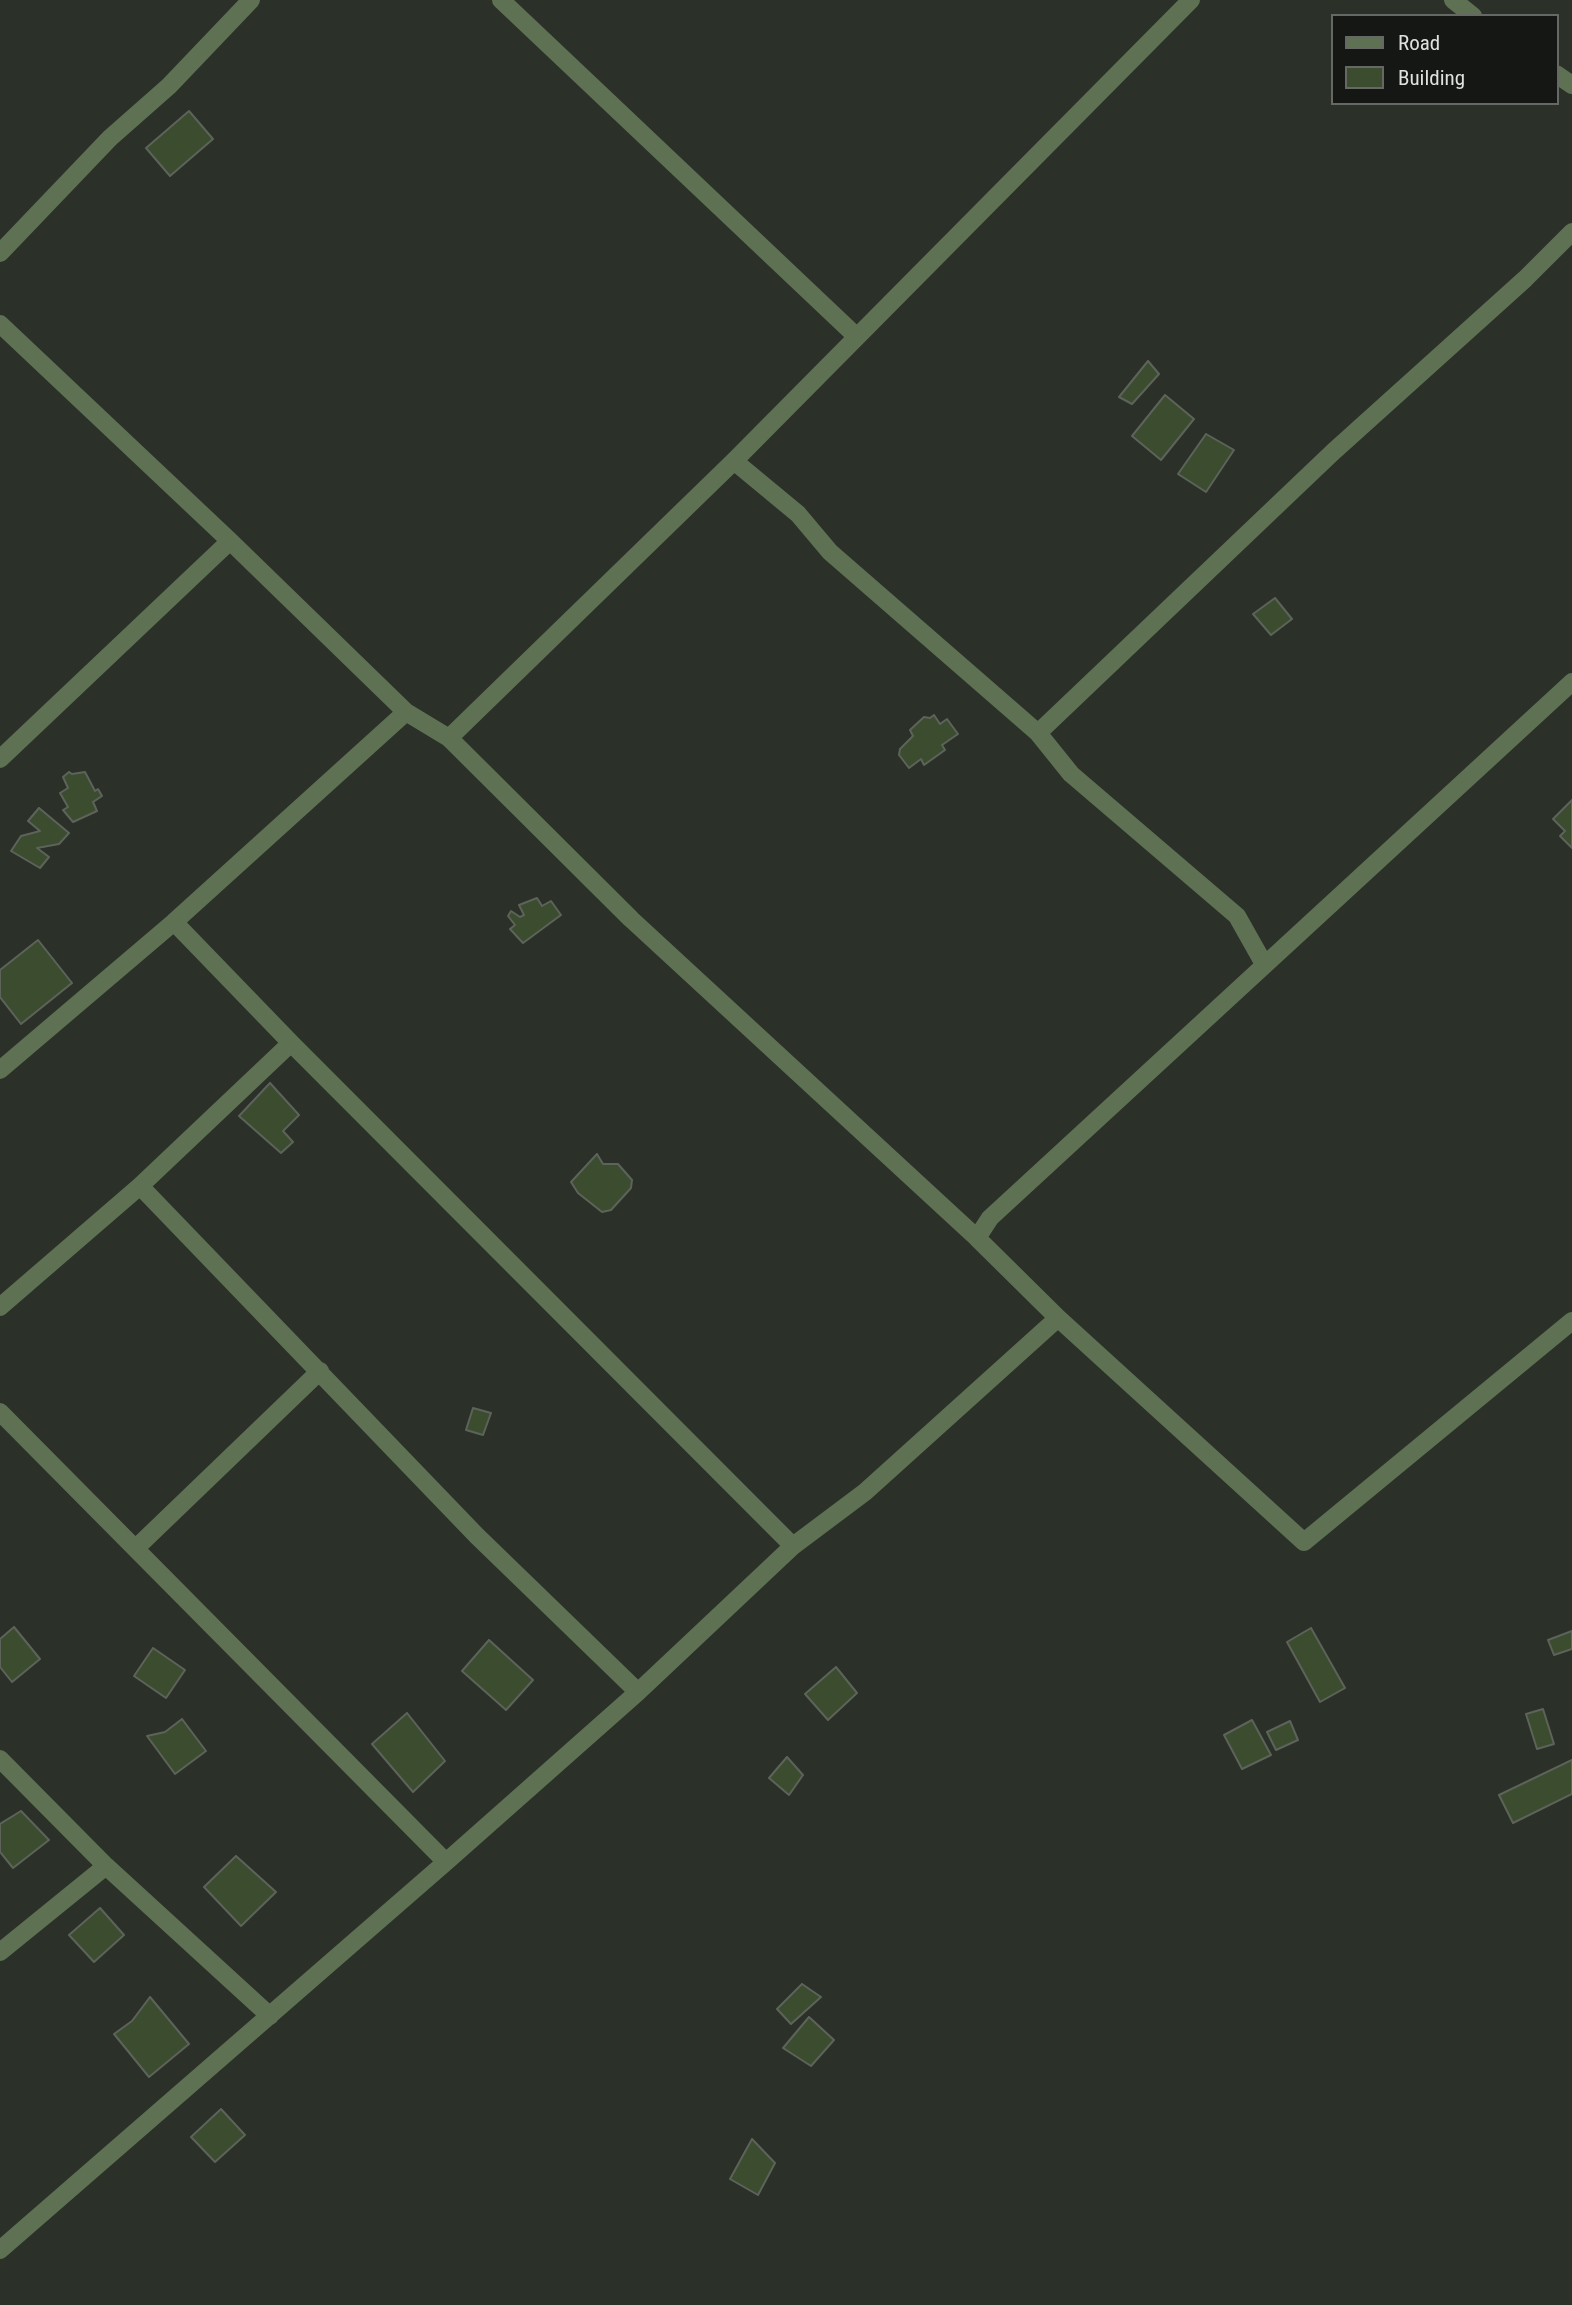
<!DOCTYPE html>
<html>
<head>
<meta charset="utf-8">
<style>
	body { margin:0 }
	#map { position:relative; width:1572px; height:2305px; overflow:hidden; background:#2b3028; font-family:"Roboto Condensed",sans-serif }
	canvas { display:block }
	.legend { position:absolute; left:1331px; top:14px; width:228px; height:91px; box-sizing:border-box; background:#151714; border:2px solid #656864; margin:0; padding:9px 12px; list-style:none; font-size:21px; color:#dee1dc }
	.legend li { display:flex; align-items:center; gap:14px; height:35px }
	.legend b { width:35px; border:2px solid #656864 }
</style>
</head>
<body>
<div id="map">
<canvas width="1572" height="2305"></canvas>
<ul class="legend">
<li><b style="height:9px;background:#5f7153"></b>Road</li>
<li><b style="height:19px;background:#3b4c2f"></b>Building</li>
</ul>
</div>
<script>
const g = document.querySelector('canvas').getContext('2d');
g.lineJoin = 'round';
function paint(path, color) { g.fillStyle = color; g.fill(path, 'evenodd'); }
const toPath = rows => new Path2D(rows.map(r => 'M' + r).join(''));
function trace(path, color, width, dash) { g.strokeStyle = color; g.lineWidth = width; g.lineCap = dash ? 'butt' : 'round'; g.setLineDash(dash || []); g.stroke(path); }
const building = toPath([
	[189,111,213,139,170,176,146,148,189,111],
	[1148,361,1159,374,1132,404,1119,397,1148,361],
	[1165,395,1194,419,1161,460,1132,436,1165,395],
	[1206,434,1234,450,1206,492,1178,474,1206,434],
	[1275,598,1292,619,1271,635,1253,614,1275,598],
	[934,715,940,724,947,719,958,734,942,745,945,750,924,765,921,759,909,768,899,755,900,749,913,736,910,730,924,717,930,718,934,715],
	[69,772,72,774,85,772,95,791,98,789,102,796,93,802,97,811,73,822,63,810,68,807,60,793,68,788,63,777,69,772],
	[1572,800,1572,848,1560,836,1565,831,1553,819,1572,800],
	[39,808,69,833,59,844,37,848,49,857,40,868,11,851,21,836,40,831,28,821,39,808],
	[537,898,542,906,551,901,561,915,523,943,510,929,515,925,508,916,511,911,520,917,524,915,519,905,537,898],
	[38,940,72,983,21,1024,0,997,0,970,38,940],
	[270,1083,299,1115,283,1131,293,1142,281,1153,239,1116,270,1083],
	[597,1154,603,1164,618,1164,632,1180,631,1188,611,1210,602,1212,578,1193,571,1182,597,1154],
	[473,1408,491,1413,483,1435,466,1430,473,1408],
	[14,1627,40,1659,12,1682,0,1667,0,1639,14,1627],
	[1311,1628,1345,1688,1320,1702,1287,1642,1311,1628],
	[1572,1631,1572,1649,1554,1655,1548,1640,1572,1631],
	[489,1640,533,1680,506,1710,462,1671,489,1640],
	[153,1648,185,1670,166,1698,134,1676,153,1648],
	[836,1667,857,1693,828,1720,805,1694,836,1667],
	[1543,1709,1554,1744,1537,1749,1526,1714,1543,1709],
	[407,1713,445,1761,413,1792,372,1744,407,1713],
	[182,1719,206,1751,175,1774,147,1736,165,1732,182,1719],
	[1252,1720,1271,1755,1242,1769,1224,1735,1252,1720],
	[1290,1721,1298,1740,1276,1750,1267,1732,1290,1721],
	[787,1757,803,1775,789,1795,769,1778,787,1757],
	[1572,1760,1572,1794,1513,1823,1499,1795,1572,1760],
	[21,1811,49,1840,13,1868,0,1852,0,1824,21,1811],
	[236,1856,276,1892,241,1926,204,1887,236,1856],
	[100,1908,124,1935,94,1962,69,1935,100,1908],
	[802,1984,821,1997,791,2024,777,2009,802,1984],
	[150,1997,189,2044,149,2077,114,2034,132,2021,150,1997],
	[809,2017,834,2040,811,2066,783,2048,809,2017],
	[221,2109,245,2135,215,2162,191,2137,221,2109],
	[752,2139,775,2163,758,2195,730,2179,752,2139]
]);
paint(building, '#3b4c2f');
trace(building, '#5d635a', 2);
trace(toPath([
	[501,0,856,336],
	[1453,0,1473,16],
	[1556,74,1572,85],
	[0,253,110,138,169,86,251,0],
	[0,324,230,541,406,712,449,738,631,919,977,1238,1058,1318,1304,1542,1572,1321],
	[734,461,798,514,830,552,1038,733,1071,774,1237,916,1264,964],
	[1038,733,1333,452,1525,279,1572,232],
	[449,738,734,461,1191,0],
	[0,759,230,541],
	[174,922,291,1043,793,1546],
	[0,1070,174,922,406,712],
	[140,1186,291,1043],
	[977,1238,990,1218,1572,682],
	[0,1307,140,1186,477,1536,638,1692],
	[0,1412,446,1862],
	[136,1548,320,1371],
	[0,1759,106,1866,270,2016],
	[0,1952,106,1866],
	[0,2250,446,1862,638,1692,793,1546,865,1492,1058,1318]
]), '#5f7153', 18);
</script>
</body>
</html>
